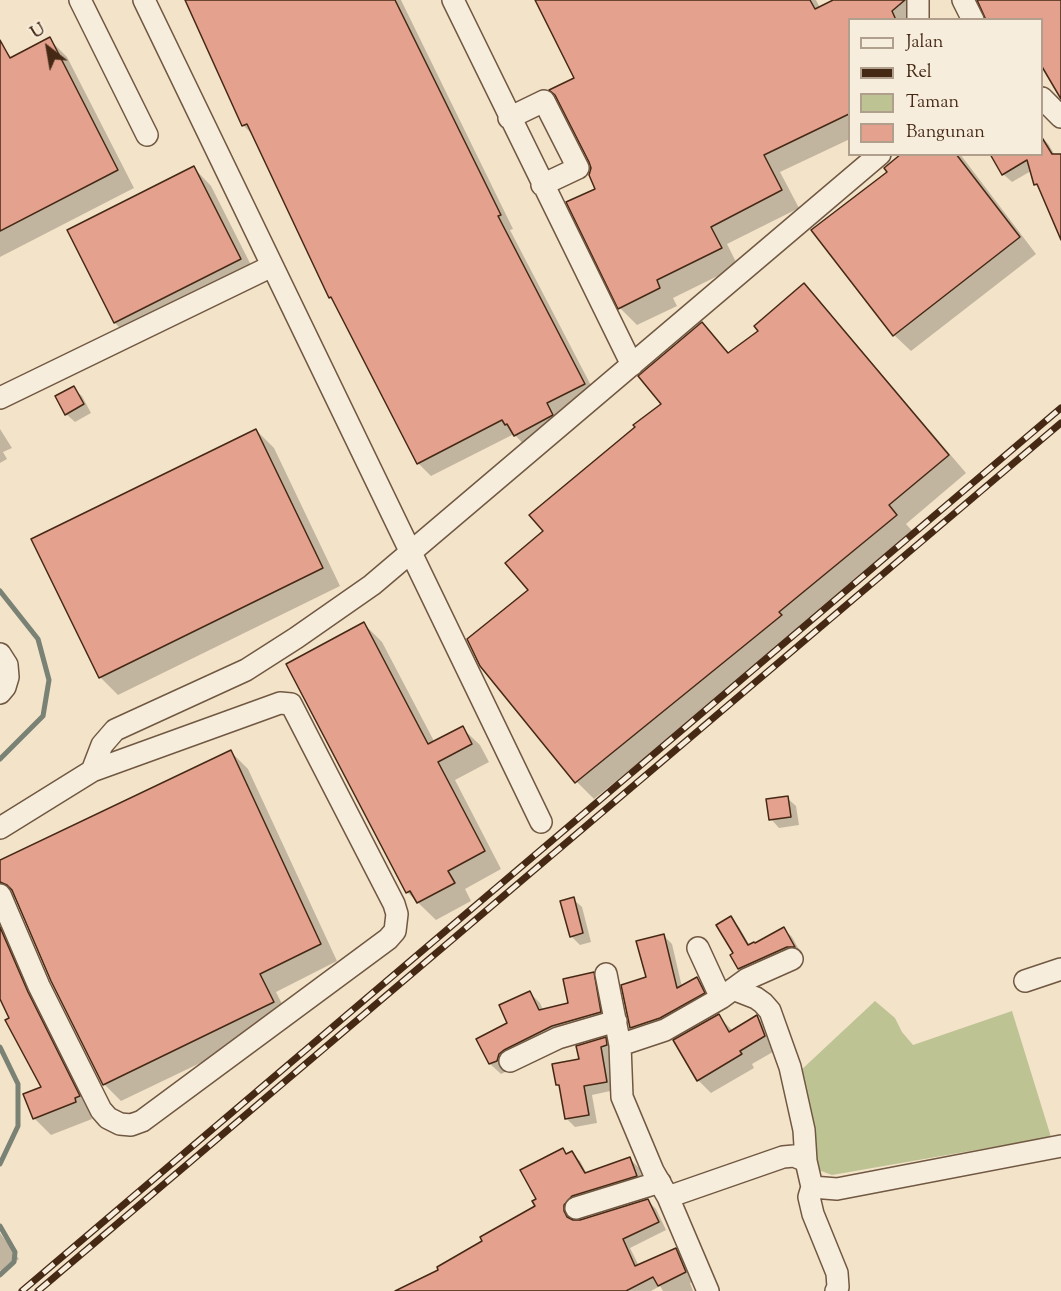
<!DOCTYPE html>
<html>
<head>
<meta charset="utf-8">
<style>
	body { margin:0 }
	#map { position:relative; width:1061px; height:1291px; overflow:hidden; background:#f3e3c9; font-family:"Sorts Mill Goudy",serif }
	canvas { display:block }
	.legend { position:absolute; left:848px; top:18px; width:195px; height:138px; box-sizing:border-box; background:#f7eddc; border:2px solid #b09f8c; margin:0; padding:8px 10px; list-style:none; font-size:18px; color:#452915 }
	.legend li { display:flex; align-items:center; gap:12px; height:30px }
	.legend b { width:30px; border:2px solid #b09f8c }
	.north { position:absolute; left:18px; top:18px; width:60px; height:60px; -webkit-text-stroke:4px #f7eddc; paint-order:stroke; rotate:329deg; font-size:16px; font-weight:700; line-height:24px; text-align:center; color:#452915 }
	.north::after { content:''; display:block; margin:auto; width:21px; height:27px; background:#452915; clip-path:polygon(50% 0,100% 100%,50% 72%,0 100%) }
</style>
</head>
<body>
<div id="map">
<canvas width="1061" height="1291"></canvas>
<ul class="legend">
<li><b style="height:8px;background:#f7eddc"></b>Jalan</li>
<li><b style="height:8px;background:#452915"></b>Rel</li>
<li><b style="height:16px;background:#bec394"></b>Taman</li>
<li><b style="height:16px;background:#e4a18e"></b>Bangunan</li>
</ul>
<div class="north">U</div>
</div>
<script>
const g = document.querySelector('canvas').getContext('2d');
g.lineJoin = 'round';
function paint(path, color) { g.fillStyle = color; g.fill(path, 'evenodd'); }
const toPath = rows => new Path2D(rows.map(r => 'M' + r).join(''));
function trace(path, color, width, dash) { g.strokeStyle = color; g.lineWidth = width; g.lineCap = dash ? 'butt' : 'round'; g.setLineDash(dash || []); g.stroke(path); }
paint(toPath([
	[875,1001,895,1018,902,1032,913,1045,1012,1011,1051,1137,832,1175,813,1168,784,1086]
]), '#bec394');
paint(toPath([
	[187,0,401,0,513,229,510,230,597,397,528,449,514,434,431,476,418,463,337,304,330,297,255,137,243,125],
	[537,0,816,0,820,8,836,0,912,0,919,20,850,20,850,139,780,172,799,208,727,244,738,266,673,298,677,306,637,325,620,308,576,79],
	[49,39,67,57,134,188,0,257,0,45,12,58],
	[1042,137,1049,145,1057,159,1061,158,1061,238,1042,191,1035,184,1031,171,1012,182,1003,174,992,154,1042,154],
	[903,154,960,154,1036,254,911,351,894,335,889,172],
	[194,168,211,186,257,277,132,340,115,323],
	[804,285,821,303,966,473,906,524,914,533,796,630,799,634,594,799,577,782,481,665,530,590,545,532,663,404,702,324,730,354,760,331],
	[73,388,82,396,91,413,75,422,66,414],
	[0,429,12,448,3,452,7,459,0,463],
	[256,430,274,448,340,586,118,695,100,677],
	[364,624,382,642,435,743,462,728,480,745,489,762,455,780,501,869,465,889,471,901,436,920,407,892],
	[231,752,248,769,337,961,276,992,290,1020,121,1101,104,1084,17,899,12,900,96,1113,91,1116,92,1119,51,1135,34,1118,43,1087,0,996,0,862],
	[787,798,796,806,799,825,779,828,771,819],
	[573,899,582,907,591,942,580,945,571,936],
	[731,918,739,927,750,946,755,945,784,929,792,937,802,955,796,955,748,977,740,969,732,955,735,954],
	[663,935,672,944,682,987,697,978,705,987,712,1002,640,1036,631,1028],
	[593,973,604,984,610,1022,509,1065,507,1071,501,1074,490,1064,478,1040,509,1023,530,993,540,1003,543,1010,570,1004],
	[718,1016,733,1031,757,1017,770,1030,778,1049,752,1064,754,1068,711,1093,698,1080],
	[605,1039,614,1048,615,1054,609,1055,615,1090,592,1095,597,1123,575,1127,566,1118,561,1088,558,1085,581,1060],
	[563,1149,568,1155,571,1153,580,1161,587,1174,630,1159,639,1168,644,1184,572,1214,572,1222,580,1222,648,1201,656,1209,666,1230,630,1248,639,1266,675,1249,684,1258,694,1281,690,1283,693,1291,663,1291,660,1286,651,1291,403,1291,440,1271,537,1207,538,1199],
	[0,1233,19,1259,2,1272,0,1270]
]), '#0003');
trace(toPath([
	[0,591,38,639,49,680,43,716,0,759],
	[0,1047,18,1084,18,1126,0,1164],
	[0,1226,15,1252,14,1262,0,1275]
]), '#798274', 5);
const building = toPath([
	[185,0,395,0,501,215,498,216,585,384,547,403,553,415,514,436,507,424,505,425,502,420,417,464,331,297,329,298,247,124,242,126,185,0],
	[535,0,810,0,815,9,833,0,905,0,892,11,896,20,849,20,849,114,764,155,782,190,711,227,722,248,657,280,660,288,618,309,566,202,595,189,589,175,591,168,589,162,555,95,549,90,574,78,535,0],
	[977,0,1061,0,1061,99,1041,65,1041,20,986,20,977,0],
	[50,37,118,170,0,231,0,40,10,58,50,37],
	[1041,136,1052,154,1061,154,1061,240,1037,184,1034,185,1027,160,1002,175,990,154,1041,154,1041,136],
	[901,154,956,154,1020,237,893,336,811,230,887,172,884,168,901,154],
	[194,166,241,259,114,323,67,230,194,166],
	[804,283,949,455,889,505,897,515,779,612,782,615,575,783,480,666,467,639,528,590,505,563,543,531,529,515,635,427,633,425,661,404,638,376,702,322,728,353,758,331,754,326,804,283],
	[74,386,84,404,65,415,55,396,74,386],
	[256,429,323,568,99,678,31,539,256,429],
	[364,622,428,744,463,726,472,744,438,762,485,851,448,871,455,883,417,903,410,891,406,893,286,664,364,622],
	[231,750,321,944,260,974,274,1002,103,1085,51,981,12,890,7,885,0,882,0,860,231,750],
	[788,796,791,817,769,820,766,799,788,796],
	[574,897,583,933,570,937,560,901,574,897],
	[731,916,748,945,754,942,755,943,784,927,795,947,787,947,738,969,730,955,733,953,716,925,731,916],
	[0,927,28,992,80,1096,75,1098,76,1102,33,1119,23,1094,41,1087,5,1020,9,1018,0,999,0,927],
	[664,934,677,988,697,977,705,993,660,1018,630,1028,621,985,646,977,636,941,664,934],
	[594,972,601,1012,552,1026,504,1050,499,1054,497,1061,489,1064,476,1039,507,1023,499,1005,530,991,539,1010,568,1003,563,979,594,972],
	[719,1014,729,1032,757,1015,765,1036,740,1051,742,1054,697,1081,673,1040,719,1014],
	[606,1037,607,1045,601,1047,607,1082,584,1086,589,1115,565,1119,559,1085,556,1085,552,1064,579,1059,576,1046,606,1037],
	[563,1148,566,1154,572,1151,585,1173,630,1157,637,1176,572,1196,564,1205,564,1211,567,1217,573,1220,580,1220,648,1199,659,1222,623,1239,635,1266,676,1248,686,1272,658,1286,653,1277,626,1291,395,1291,438,1270,437,1267,482,1241,480,1237,535,1206,532,1201,536,1199,520,1170,563,1148]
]);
paint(building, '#e4a18e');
trace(building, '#452915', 1.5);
const minor = toPath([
	[80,0,147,135],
	[144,0,541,822],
	[453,0,632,365],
	[963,0,973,20],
	[918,20,918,0],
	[1042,98,1061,117],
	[509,118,544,101,578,168,542,185],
	[0,398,272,266],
	[0,654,7,665,8,677,5,687,0,693],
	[0,828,92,771,102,745,115,730,246,670,296,638,372,585,880,154],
	[0,895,39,986,101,1110,108,1118,120,1124,131,1125,142,1121,388,939,395,931,397,914,394,904,291,704,280,703,92,771],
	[698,948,721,998],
	[606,974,620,1045,622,1097,653,1171,668,1197,708,1291],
	[1025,981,1061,969],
	[733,989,756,998,763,1003,770,1011,790,1067,804,1130,806,1161],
	[620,1045,665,1030,721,998,747,979,792,959],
	[510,1061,558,1038,616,1021],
	[812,1187,809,1197,813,1214,837,1273,838,1287,836,1291],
	[668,1197,783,1157,794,1156,806,1161,812,1187,837,1189,1061,1146],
	[576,1208,660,1182]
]);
trace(minor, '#705842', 24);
trace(minor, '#f7eddc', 21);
const rail = toPath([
	[22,1291,1061,408],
	[38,1291,1061,423]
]);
trace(rail, '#452915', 7);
trace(rail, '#f7eddc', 4.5, [14]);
</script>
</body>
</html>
